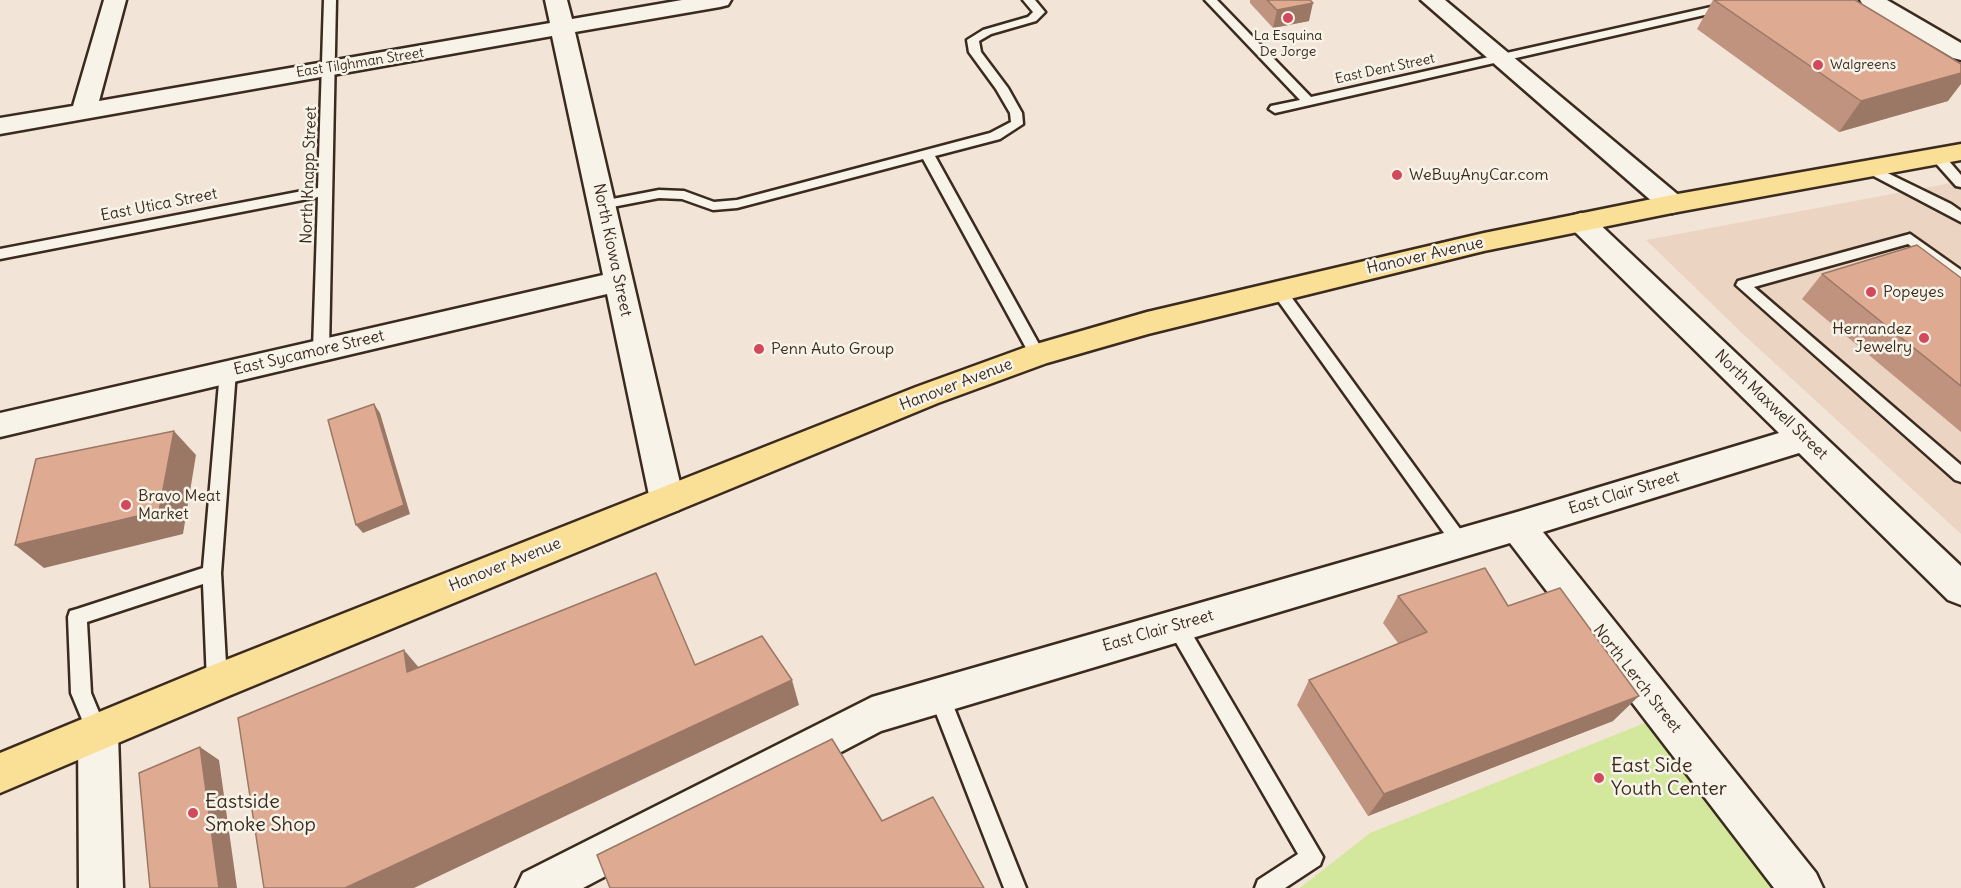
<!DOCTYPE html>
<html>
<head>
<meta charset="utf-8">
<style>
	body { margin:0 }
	canvas { display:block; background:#f2e5d7 }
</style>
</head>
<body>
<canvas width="1961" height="888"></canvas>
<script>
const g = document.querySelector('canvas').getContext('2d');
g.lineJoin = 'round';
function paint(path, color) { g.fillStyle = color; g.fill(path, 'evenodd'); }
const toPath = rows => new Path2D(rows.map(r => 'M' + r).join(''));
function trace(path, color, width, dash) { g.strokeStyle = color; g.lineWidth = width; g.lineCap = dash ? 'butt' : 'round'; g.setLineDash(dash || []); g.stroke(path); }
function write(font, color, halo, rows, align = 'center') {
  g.font = font + ' Delius,sans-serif'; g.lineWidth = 5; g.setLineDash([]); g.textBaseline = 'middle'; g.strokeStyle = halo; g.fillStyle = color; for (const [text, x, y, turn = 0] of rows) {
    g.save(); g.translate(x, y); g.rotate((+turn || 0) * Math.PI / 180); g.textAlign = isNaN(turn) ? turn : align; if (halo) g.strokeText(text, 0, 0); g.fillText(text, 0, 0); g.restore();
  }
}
paint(toPath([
	[1961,181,1961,534,1744,335,1646,240]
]), '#ecd4c2');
paint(toPath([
	[1647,722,1774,888,1300,888,1370,833]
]), '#d3e89d');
const service = toPath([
	[324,0,336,0,329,350,326,354,321,356,316,354,313,350,318,197,0,259,0,249,318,188,324,0],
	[1023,0,1035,0,1045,12,1036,21,991,34,979,41,981,52,1008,88,1022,113,1023,124,1000,139,935,156,1045,355,1042,359,1032,359,923,159,737,208,713,210,682,199,659,198,602,209,595,205,602,201,659,190,684,191,714,202,737,200,990,133,1011,122,1010,113,996,89,969,52,967,40,983,30,1028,17,1033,12,1023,0],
	[1205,0,1217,0,1311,97,1742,0,1763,0,1757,3,1275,113,1269,109,1271,106,1300,100,1205,0],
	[1937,152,1942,153,1961,175,1961,187,1956,186,1932,159,1931,156,1937,152],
	[1871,165,1951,204,1961,211,1961,222,1866,172,1864,169,1866,166,1871,165],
	[1910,234,1961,270,1961,282,1908,244,1754,287,1961,465,1961,482,1955,480,1736,285,1738,281,1910,234],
	[1279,286,1284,287,1466,537,1469,542,1466,547,1460,549,1454,547,1274,295,1272,291,1279,286],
	[228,365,234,367,236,371,221,573,227,682,224,688,217,691,210,688,207,682,203,584,87,622,91,693,108,734,105,741,98,743,91,741,71,693,68,617,70,611,77,609,203,568,220,371,222,367,228,365],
	[1177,618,1184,620,1323,857,1320,865,1285,888,1255,888,1258,880,1298,854,1170,632,1168,626,1170,620,1177,618],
	[939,686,946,689,949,695,1026,888,1004,888,929,695,932,689,939,686]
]);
const minor = toPath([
	[104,0,126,0,99,101,550,23,545,0,567,0,572,19,682,0,731,0,728,5,720,7,575,32,684,500,679,510,667,514,655,510,650,500,607,294,0,437,0,413,603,275,552,36,0,134,0,118,73,106,104,0],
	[1421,0,1445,0,1682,198,1686,204,1682,210,1672,213,1662,210,1421,0],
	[1860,0,1887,0,1961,43,1961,60,1953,58,1863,5,1860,0],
	[1581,213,1591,216,1961,566,1961,605,1948,600,1799,453,1543,532,1816,873,1823,888,1774,888,1510,543,881,731,583,888,516,888,523,873,872,697,1517,512,1779,433,1571,228,1567,222,1571,216,1581,213],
	[98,715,112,721,118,734,123,888,79,888,78,734,84,721,98,715]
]);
const primary = toPath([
	[1961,144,1961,160,1672,213,1484,251,1148,334,1047,363,938,403,231,695,0,793,0,753,203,669,916,387,1026,347,1147,312,1484,233,1672,195,1961,144]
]);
trace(service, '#3b2a1e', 5);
trace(minor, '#3b2a1e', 5);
trace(primary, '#3b2a1e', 5);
paint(service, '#f7f3e8');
paint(minor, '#f7f3e8');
paint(primary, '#fadf96');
paint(toPath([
	[1250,0,1310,0,1309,21,1273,28,1250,3],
	[1713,0,1855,0,1948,101,1839,132,1697,29],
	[1822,274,1961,278,1961,432,1802,299],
	[1398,596,1508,606,1613,721,1368,816,1297,705,1309,680,1398,643,1383,623]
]), '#bf937e');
paint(toPath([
	[1313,3,1309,21,1273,28,1277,10],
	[1961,73,1961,84,1948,101,1839,132,1861,101],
	[374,404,380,413,410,514,363,533,356,525],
	[174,431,196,455,183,534,44,568,15,545],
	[404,650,426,676,407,672],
	[792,680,799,705,414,888,345,888],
	[1639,696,1613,721,1368,816,1384,794],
	[200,747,219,760,237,888,219,888]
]), '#9b7866');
const building = toPath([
	[1267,0,1310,0,1313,3,1277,10,1267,0],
	[1714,0,1855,0,1961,64,1961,73,1861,101,1714,0],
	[1917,245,1961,278,1961,386,1822,274,1917,245],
	[374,404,404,505,356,525,328,420,374,404],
	[174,431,159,511,15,545,36,459,174,431],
	[1485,568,1508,606,1560,588,1639,696,1384,794,1309,680,1427,632,1398,596,1485,568],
	[656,573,695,665,762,636,792,680,345,888,264,888,238,718,404,650,407,672,656,573],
	[832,739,882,821,933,797,984,888,610,888,597,855,832,739],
	[200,747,219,888,150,888,139,773,200,747]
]);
paint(building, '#deab92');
trace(building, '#9b7866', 1.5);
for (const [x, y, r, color] of [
	[1288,18,6,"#d1495b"],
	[1818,65,6,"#d1495b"],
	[1397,175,6,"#d1495b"],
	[1871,292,6,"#d1495b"],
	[1924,338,6,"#d1495b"],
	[759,349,6,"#d1495b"],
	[126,505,6,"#d1495b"],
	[1599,778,6,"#d1495b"],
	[193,813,6,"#d1495b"]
]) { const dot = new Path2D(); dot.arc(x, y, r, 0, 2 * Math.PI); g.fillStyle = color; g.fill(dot); trace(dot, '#f7f3e8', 2); }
write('14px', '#3b2a1e', '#f7f3e8', [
	["La Esquina",1288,36],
	["De Jorge",1288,52],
	["Walgreens",1830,65,"left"]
]);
write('14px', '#3b2a1e', '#f7f3e8', [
	["East Tilghman Street",360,63,-9],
	["East Dent Street",1385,69,-12]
]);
write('16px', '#3b2a1e', '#f7f3e8', [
	["North Knapp Street",309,175,-88],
	["East Utica Street",159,205,-11],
	["North Kiowa Street",612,250,78],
	["Hanover Avenue",1425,256,-13],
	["East Sycamore Street",309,353,-13],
	["Hanover Avenue",956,385,-21],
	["North Maxwell Street",1771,405,44],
	["East Clair Street",1624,493,-17],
	["Hanover Avenue",505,565,-22],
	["East Clair Street",1158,631,-16],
	["North Lerch Street",1637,679,52]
]);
write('16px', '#3b2a1e', '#f7f3e8', [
	["WeBuyAnyCar.com",1409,175],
	["Popeyes",1883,292],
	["Hernandez",1912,329,"right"],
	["Jewelry",1912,347,"right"],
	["Penn Auto Group",771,349],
	["Bravo Meat",138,496],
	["Market",138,514]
], 'left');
write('20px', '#3b2a1e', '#f7f3e8', [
	["East Side",1611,766],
	["Youth Center",1611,789],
	["Eastside",205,802],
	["Smoke Shop",205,825]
], 'left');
</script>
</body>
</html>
